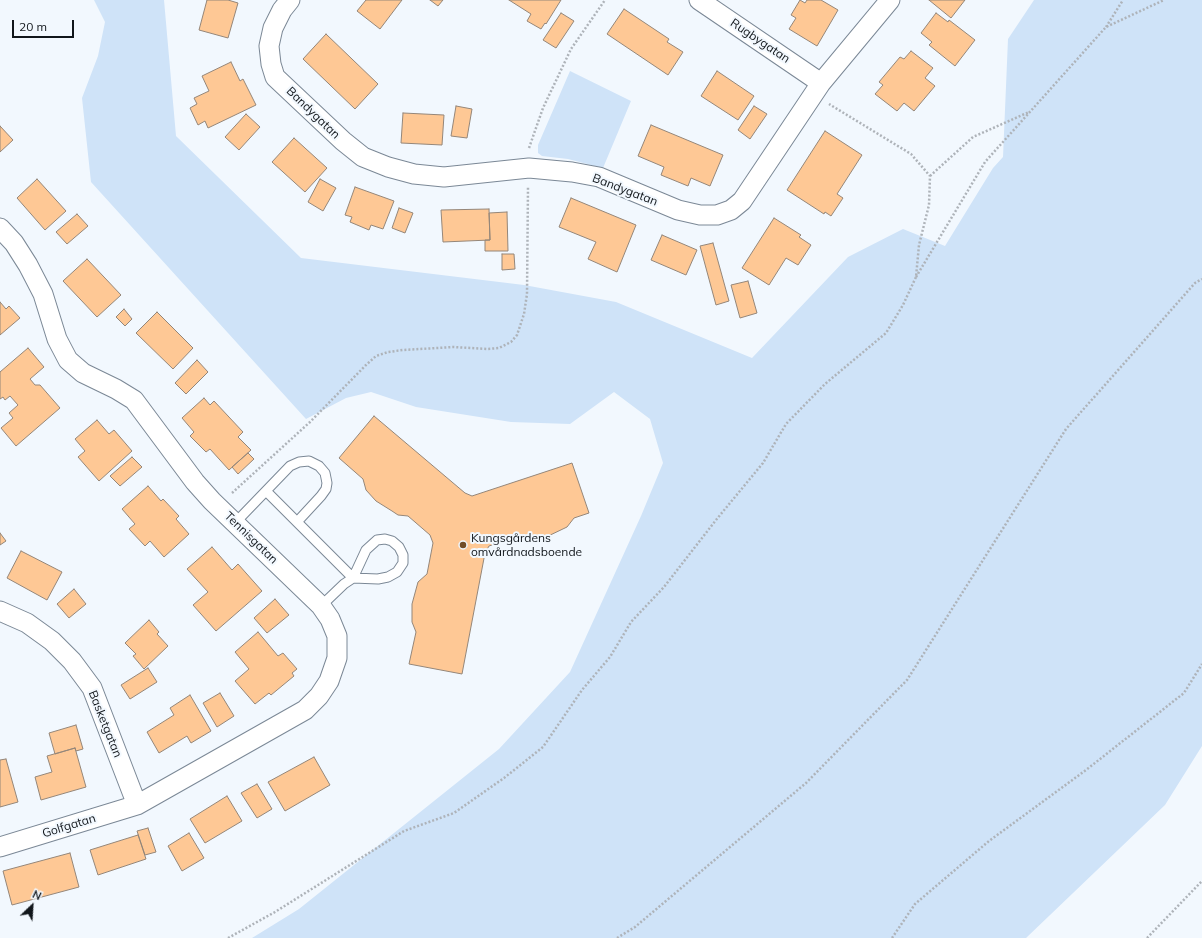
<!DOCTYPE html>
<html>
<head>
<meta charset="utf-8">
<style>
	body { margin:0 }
	#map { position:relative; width:1202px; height:938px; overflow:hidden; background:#f2f8fe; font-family:Mulish,sans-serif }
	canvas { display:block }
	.north { position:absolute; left:12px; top:886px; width:40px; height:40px; -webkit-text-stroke:3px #f2f8fe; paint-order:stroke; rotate:25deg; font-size:11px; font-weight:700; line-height:16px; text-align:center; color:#11161b }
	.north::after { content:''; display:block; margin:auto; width:14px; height:18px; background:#11161b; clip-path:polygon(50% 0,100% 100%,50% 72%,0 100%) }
	.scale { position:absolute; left:12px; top:20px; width:62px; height:18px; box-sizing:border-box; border:2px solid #11161b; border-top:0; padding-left:5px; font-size:12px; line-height:14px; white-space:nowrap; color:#11161b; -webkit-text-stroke:3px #f2f8fe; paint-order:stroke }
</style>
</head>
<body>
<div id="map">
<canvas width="1202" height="938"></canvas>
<div class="north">N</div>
<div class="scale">20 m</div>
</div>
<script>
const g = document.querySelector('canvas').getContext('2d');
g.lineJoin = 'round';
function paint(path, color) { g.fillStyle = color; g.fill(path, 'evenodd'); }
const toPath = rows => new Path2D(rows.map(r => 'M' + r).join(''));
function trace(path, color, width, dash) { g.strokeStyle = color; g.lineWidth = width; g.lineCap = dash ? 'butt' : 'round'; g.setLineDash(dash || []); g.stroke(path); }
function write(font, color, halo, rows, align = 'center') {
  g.font = font + ' Mulish,sans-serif'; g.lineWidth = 4; g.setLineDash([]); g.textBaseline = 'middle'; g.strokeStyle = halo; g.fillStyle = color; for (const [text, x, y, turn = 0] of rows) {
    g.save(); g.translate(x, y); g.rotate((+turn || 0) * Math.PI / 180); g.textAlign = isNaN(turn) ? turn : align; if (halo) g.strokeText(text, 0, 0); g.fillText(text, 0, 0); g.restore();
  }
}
paint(toPath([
	[94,0,164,0,176,136,301,258,524,285,616,302,752,358,848,257,903,229,945,246,993,168,1003,157,1008,39,1034,0,1202,0,1202,746,1165,805,1026,938,252,938,299,909,499,749,570,672,641,516,663,463,650,419,614,392,570,424,511,422,416,407,371,392,346,398,306,419,91,182,82,98,98,56,105,22],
	[570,71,631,101,603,168,568,159,542,156,538,153,538,145]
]), '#cfe3f8');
const building = toPath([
	[207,0,228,0,238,3,228,38,199,30,207,0],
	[366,0,402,0,380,29,357,11,366,0],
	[430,0,443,0,438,6,430,0],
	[509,0,561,0,546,24,545,23,541,29,527,21,531,14,509,0],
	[800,0,805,3,807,0,821,0,838,10,817,46,789,29,796,18,791,15,800,0],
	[929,0,965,0,951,18,929,0],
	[624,9,669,39,667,42,683,52,668,75,607,34,624,9],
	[561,13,574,21,556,48,543,40,561,13],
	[936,13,948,22,949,20,975,40,955,66,929,45,932,42,921,33,936,13],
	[326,34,378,84,355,109,303,59,326,34],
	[911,51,933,68,925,78,935,86,914,111,904,103,897,111,875,94,883,85,879,82,900,57,904,59,911,51],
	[231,62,240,81,243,79,256,105,208,128,205,121,198,125,190,108,197,104,194,98,209,91,202,76,231,62],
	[717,71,754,96,738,120,701,96,717,71],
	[456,106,472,109,467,138,451,136,456,106],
	[754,106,767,114,750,139,738,130,754,106],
	[403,113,444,115,442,145,401,143,403,113],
	[246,114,260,127,239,150,225,137,246,114],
	[651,125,723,155,710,186,691,178,688,186,661,175,664,167,638,156,651,125],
	[0,126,13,140,0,152,0,126],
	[825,131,862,155,837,194,843,198,831,216,825,212,824,214,787,190,825,131],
	[294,138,327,168,305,192,272,162,294,138],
	[37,179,66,211,45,230,17,198,37,179],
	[320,179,336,188,323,211,308,202,320,179],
	[355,187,394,201,383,229,371,225,369,230,350,222,352,217,345,215,355,187],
	[571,198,636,225,617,272,588,259,596,242,559,227,571,198],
	[399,208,413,213,405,233,392,228,399,208],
	[489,209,490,240,443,242,441,210,489,209],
	[507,212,508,251,485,251,485,240,490,240,489,213,507,212],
	[77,214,88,226,67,244,56,232,77,214],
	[774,218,801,235,799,237,811,245,798,265,786,258,769,285,742,268,774,218],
	[662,235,697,250,686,275,651,260,662,235],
	[713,243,729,301,716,305,700,246,713,243],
	[502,254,514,254,515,269,502,270,502,254],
	[87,259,121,295,97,317,63,281,87,259],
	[748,281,757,313,740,318,731,285,748,281],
	[0,302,6,309,9,306,20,318,0,335,0,302],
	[124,309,132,319,125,326,116,317,124,309],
	[157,312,193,348,173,369,136,333,157,312],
	[28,348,44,367,30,379,35,385,40,385,60,408,16,446,1,428,13,418,9,413,18,405,10,396,5,400,3,397,0,399,0,372,28,348],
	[197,360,208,372,186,394,175,383,197,360],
	[204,398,210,405,214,401,243,432,238,437,251,450,229,470,210,449,206,452,190,436,194,432,182,418,204,398],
	[374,416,465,493,472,496,572,463,589,513,574,518,567,527,544,538,529,541,517,537,489,546,485,553,462,674,409,664,416,632,412,622,412,604,418,582,427,574,433,543,430,535,408,516,398,515,392,511,376,501,366,490,363,479,339,458,374,416],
	[97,420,109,434,114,430,132,451,99,481,78,457,85,451,75,439,97,420],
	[248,453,254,459,238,474,232,467,248,453],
	[132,457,142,467,120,486,110,476,132,457],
	[148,486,161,501,163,499,179,516,176,519,189,534,164,557,150,541,145,546,129,529,135,524,122,509,148,486],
	[0,533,6,541,0,545,0,533],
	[212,547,232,570,238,564,262,591,216,631,193,605,208,592,187,569,212,547],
	[21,551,62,572,47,600,7,578,21,551],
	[74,589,86,604,69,618,57,604,74,589],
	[275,599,289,615,267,633,254,618,275,599],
	[149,620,159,632,157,634,168,646,144,669,133,656,136,654,125,643,149,620],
	[258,632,278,656,283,653,297,669,292,673,294,676,271,695,269,693,255,704,235,681,249,669,235,652,258,632],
	[148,668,157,682,130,699,121,685,148,668],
	[220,693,234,716,217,727,203,703,220,693],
	[190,695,211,731,191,743,187,736,159,753,147,732,174,715,170,708,190,695],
	[76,725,83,749,76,751,75,748,55,754,49,733,76,725],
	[75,748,86,787,41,800,35,777,52,772,47,756,75,748],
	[314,757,330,785,285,811,268,782,314,757],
	[6,759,18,802,0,807,0,760,6,759],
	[257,784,272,809,257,818,241,793,257,784],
	[227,796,242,821,205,843,190,819,227,796],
	[148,828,156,852,145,855,137,831,148,828],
	[189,833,204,858,182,871,168,846,189,833],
	[138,835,146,859,98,875,90,850,138,835],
	[70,853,79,887,12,905,3,871,70,853]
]);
paint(building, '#fec895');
trace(building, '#948679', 1);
const service = toPath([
	[266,491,353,578,366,550,377,540,385,539,392,541,399,547,403,555,403,563,397,572,388,577,378,579,353,578,344,584,321,606],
	[235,523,290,466,299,462,309,461,319,466,325,473,327,483,326,489,321,496,297,522]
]);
const minor = toPath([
	[290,0,282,10,273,28,269,46,271,64,275,77,343,141,363,157,388,167,414,174,444,177,529,168,572,172,599,177,678,210,700,215,717,215,731,210,742,201,821,83,890,0],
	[699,0,821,83],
	[0,228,14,243,28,265,43,294,57,339,68,360,83,373,116,389,134,400,195,482,212,501,321,606,330,619,337,636,337,658,329,681,319,696,305,710,137,805,0,847],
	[0,611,27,623,52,641,72,661,92,688,137,805]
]);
trace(service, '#7b8896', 11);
trace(minor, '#7b8896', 21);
trace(toPath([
	[1106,27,1123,0],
	[529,148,543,108,571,49,605,0],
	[930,176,973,137,1029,112],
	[916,277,985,162,1106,27,1164,0],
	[232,493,310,422,366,365,376,356,388,352,403,350,454,347,487,349,499,348,511,342,517,335,524,314,527,294,528,187],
	[228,938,275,912,404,831,454,813,504,778,543,747,582,690,610,657,631,622,664,587,716,520,763,463,786,424,825,384,886,333,903,305,916,277,919,245,929,205,930,176,911,154,829,104],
	[617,938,635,927,806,783,907,680,1066,429,1195,283,1202,279],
	[892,938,915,904,989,841,1086,770,1184,693,1202,664],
	[1147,938,1202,881]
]), '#aeb3b9', 2.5, [2, 2]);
trace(service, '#fff', 9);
trace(minor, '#fff', 19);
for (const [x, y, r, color] of [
	[463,545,4,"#724d28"]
]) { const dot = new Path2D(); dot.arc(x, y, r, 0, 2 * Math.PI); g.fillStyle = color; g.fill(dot); trace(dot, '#f2f8fe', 1.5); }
write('12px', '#11161b', '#f2f8fe', [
	["Rugbygatan",760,41,34],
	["Bandygatan",313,113,44],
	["Bandygatan",625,190,21],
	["Tennisgatan",251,538,44],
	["Basketgatan",105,724,68],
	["Golfgatan",69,826,-17]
]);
write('12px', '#11161b', '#f2f8fe', [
	["Kungsgårdens",471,538],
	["omvårdnadsboende",471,552]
], 'left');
</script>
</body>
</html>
